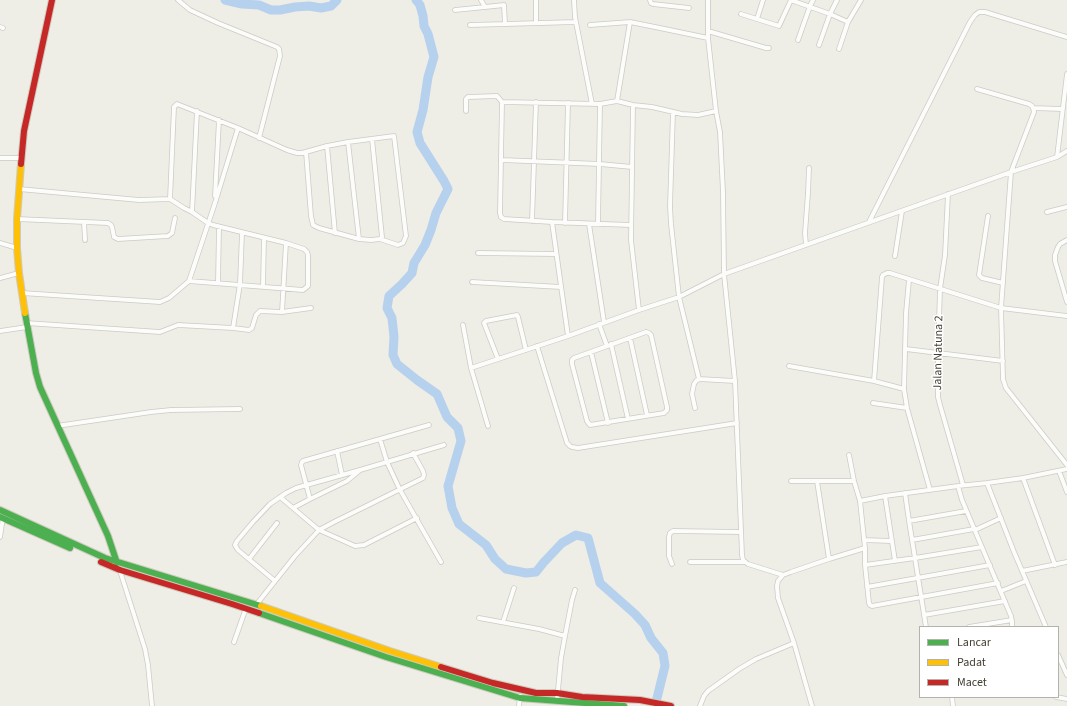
<!DOCTYPE html>
<html>
<head>
<meta charset="utf-8">
<style>
	body { margin:0 }
	#map { position:relative; width:1067px; height:706px; overflow:hidden; background:#eeede6; font-family:"Source Sans 3",sans-serif }
	canvas { display:block }
	.legend { position:absolute; left:919px; top:626px; width:140px; height:72px; box-sizing:border-box; background:#fff; border:1px solid #b4b2ad; margin:0; padding:5px 7px; list-style:none; font-size:12px; color:#443f33 }
	.legend li { display:flex; align-items:center; gap:8px; height:20px }
	.legend b { width:20px; border:1px solid #b4b2ad }
</style>
</head>
<body>
<div id="map">
<canvas width="1067" height="706"></canvas>
<ul class="legend">
<li><b style="height:5px;background:#4caf50"></b>Lancar</li>
<li><b style="height:5px;background:#ffc107"></b>Padat</li>
<li><b style="height:5px;background:#c62828"></b>Macet</li>
</ul>
</div>
<script>
const g = document.querySelector('canvas').getContext('2d');
g.lineJoin = 'round';
const toPath = rows => new Path2D(rows.map(r => 'M' + r).join(''));
function trace(path, color, width, dash) { g.strokeStyle = color; g.lineWidth = width; g.lineCap = dash ? 'butt' : 'round'; g.setLineDash(dash || []); g.stroke(path); }
function write(font, color, halo, rows, align = 'center') {
  g.font = font + ' "Source Sans 3",sans-serif'; g.lineWidth = 3; g.setLineDash([]); g.textBaseline = 'middle'; g.strokeStyle = halo; g.fillStyle = color; for (const [text, x, y, turn = 0] of rows) {
    g.save(); g.translate(x, y); g.rotate((+turn || 0) * Math.PI / 180); g.textAlign = isNaN(turn) ? turn : align; if (halo) g.strokeText(text, 0, 0); g.fillText(text, 0, 0); g.restore();
  }
}
trace(toPath([
	[225,0,242,4,259,5,271,10,280,10,295,7,309,6,321,8,331,6,337,0],
	[416,0,420,5,423,16,424,26,428,34,434,57,428,77,423,110,417,132,420,143,444,181,448,189,436,213,431,230,425,245,414,263,412,273,402,284,389,296,387,308,392,318,394,337,393,355,397,364,417,380,437,394,447,417,458,428,461,441,448,486,452,508,459,524,486,545,495,559,506,569,526,573,536,572,544,562,562,543,576,535,588,538,600,583,635,614,645,625,651,638,663,653,665,666,655,706]
]), '#b6d1ed', 9);
const street = toPath([
	[178,0,190,10,218,23,277,47,279,49,280,56,259,138],
	[481,0,485,7,504,5,505,24],
	[536,0,536,23],
	[574,0,575,17,592,104],
	[650,0,651,3,653,4,689,8],
	[708,0,708,38,716,111,720,132,723,192,724,274,735,381,742,555,743,560,748,564,783,575],
	[791,0,830,14,848,22],
	[455,10,485,7],
	[741,14,779,26,791,0],
	[757,19,763,0],
	[470,25,576,22],
	[590,25,630,22],
	[0,27,3,28],
	[708,31,766,48,769,48],
	[798,40,810,6,813,0],
	[819,45,830,14,837,0],
	[839,49,848,22,861,0],
	[977,89,1029,104,1032,106,1033,108,1034,112,1011,172,1001,308,1003,379,1006,388,1067,465],
	[617,101,630,22,655,27,708,38],
	[633,105,631,240,639,310],
	[1033,108,1062,109],
	[466,111,466,99,468,97,497,96,502,102],
	[673,112,670,206,671,224,679,297,699,379],
	[348,142,359,239],
	[327,146,335,233],
	[306,152,311,216,313,225,319,228,359,239,371,240,380,239,382,237,372,139],
	[1057,157,1067,74],
	[0,158,21,158],
	[502,160,600,164,632,167],
	[19,189,139,200,170,199,184,208,192,212,208,223,213,225,286,243,304,249,307,252,308,255,308,286,303,290,189,281,169,298,160,302,22,293],
	[948,194,945,255,940,289,938,353,938,397,940,405,963,485],
	[215,196,219,120],
	[170,199,174,107,177,104,238,128,287,150,297,153,302,153,327,146,348,142,394,136,406,236,403,243,398,245,380,239],
	[192,212,197,111],
	[1047,212,1067,207],
	[988,216,979,275,982,278,1003,283],
	[17,219,108,223,111,225,112,227,114,237,118,239,168,236,172,233,175,218],
	[532,221,536,102],
	[84,222,85,240],
	[552,222,568,336],
	[869,222,970,22,975,15,979,12,985,12,1067,37],
	[565,223,568,103],
	[598,223,600,104],
	[589,224,604,322],
	[630,225,552,222,504,219,501,217,500,213,502,102,600,104,617,101,633,105,652,107,682,114,698,115,716,111],
	[1067,240,1060,244,1058,247,1055,255,1055,261,1067,302],
	[0,243,17,248],
	[806,245,805,233,808,193,809,168],
	[478,253,556,254],
	[895,256,902,211],
	[0,278,19,273],
	[909,280,906,313,904,389,907,408,930,490],
	[189,281,215,203,238,128],
	[472,282,561,287],
	[218,283,219,227],
	[263,286,264,238],
	[282,312,286,243],
	[26,323,160,332,178,325,233,328,249,330,252,328,256,315,260,311,282,312,311,308],
	[599,324,607,346],
	[463,325,471,368,488,426],
	[233,328,240,284,242,233],
	[0,331,27,327],
	[646,332,649,333,651,335,667,407,667,410,664,413,590,425,587,421,572,364,572,360,574,358,646,332],
	[630,338,647,415],
	[611,344,628,419],
	[537,346,567,443,570,446,572,447,578,448,737,423],
	[906,349,1003,361],
	[591,352,608,423],
	[498,359,484,323,486,321,517,315,518,317,526,350],
	[789,366,874,381,904,389],
	[471,368,568,336,639,310,679,297,724,274,1011,172,1057,157,1067,151],
	[874,381,882,277,883,275,887,273,890,273,1001,308,1067,316],
	[873,403,907,408],
	[695,408,692,394,694,384,696,381,699,379,735,381],
	[57,426,151,412,171,410,240,409],
	[380,439,387,462,400,490,441,562],
	[337,451,342,475],
	[849,455,854,481,860,501],
	[1059,471,1067,492],
	[1023,478,1055,565],
	[791,481,854,481],
	[817,481,829,559],
	[987,483,1014,552,1046,627],
	[958,486,962,500,1011,616,1012,622,1012,627],
	[905,493,909,521,926,627],
	[885,496,895,561],
	[280,497,319,530,355,546,364,545,417,518],
	[310,499,301,465,302,462,303,461,429,425],
	[293,508,310,499,347,481,359,471],
	[909,521,966,511],
	[975,530,1001,518],
	[0,537,3,518],
	[864,540,891,541],
	[912,540,974,529],
	[865,548,865,565,869,603,870,605,872,606,998,583],
	[249,559,277,523],
	[690,562,744,562],
	[672,564,669,556,669,537,670,533,673,531,741,532],
	[865,565,915,558,982,547],
	[120,571,145,649,148,665,152,706],
	[1022,571,1067,562],
	[275,581,238,550,235,545,237,541,253,522,270,504,286,493,296,488,360,470,444,445],
	[867,587,990,565],
	[1001,591,1026,581],
	[256,605,295,556,319,530,334,522,423,478,424,475,423,471,413,453],
	[924,615,1005,601],
	[479,618,539,629,565,636,561,658,557,701],
	[503,622,514,588],
	[969,627,1012,620],
	[565,636,572,600,575,590],
	[234,642,246,608],
	[794,643,812,706],
	[1058,655,1067,675],
	[952,697,953,706],
	[1056,697,1067,699],
	[519,706,520,696],
	[700,706,704,696,708,691,739,669,756,659,794,643,778,598,777,586,778,581,783,575,791,572,829,559,865,548,860,501,885,496,958,486,987,483,1023,478,1067,469]
]);
const fast = toPath([
	[25,313,36,373,40,387,108,536,117,563],
	[0,510,105,558,261,606],
	[0,517,70,548],
	[259,613,386,657,520,698,624,706]
]);
const slow = toPath([
	[21,164,17,219,17,248,19,273,25,313],
	[261,606,390,651,441,667]
]);
const jam = toPath([
	[21,164,24,131,52,0],
	[101,562,120,570,232,604,259,613],
	[441,667,493,683,536,693,557,693,582,697,640,700,671,706]
]);
trace(street, '#cccbc4', 5.5);
trace(fast, '#cecbbd', 8);
trace(slow, '#cecbbd', 8);
trace(jam, '#cecbbd', 8);
trace(street, '#fcfcfb', 4);
trace(fast, '#4caf50', 6);
trace(slow, '#ffc107', 6);
trace(jam, '#c62828', 6);
write('12px', '#443f33', '#fff', [
	["Jalan Natuna 2",939,353,-89]
]);
</script>
</body>
</html>
